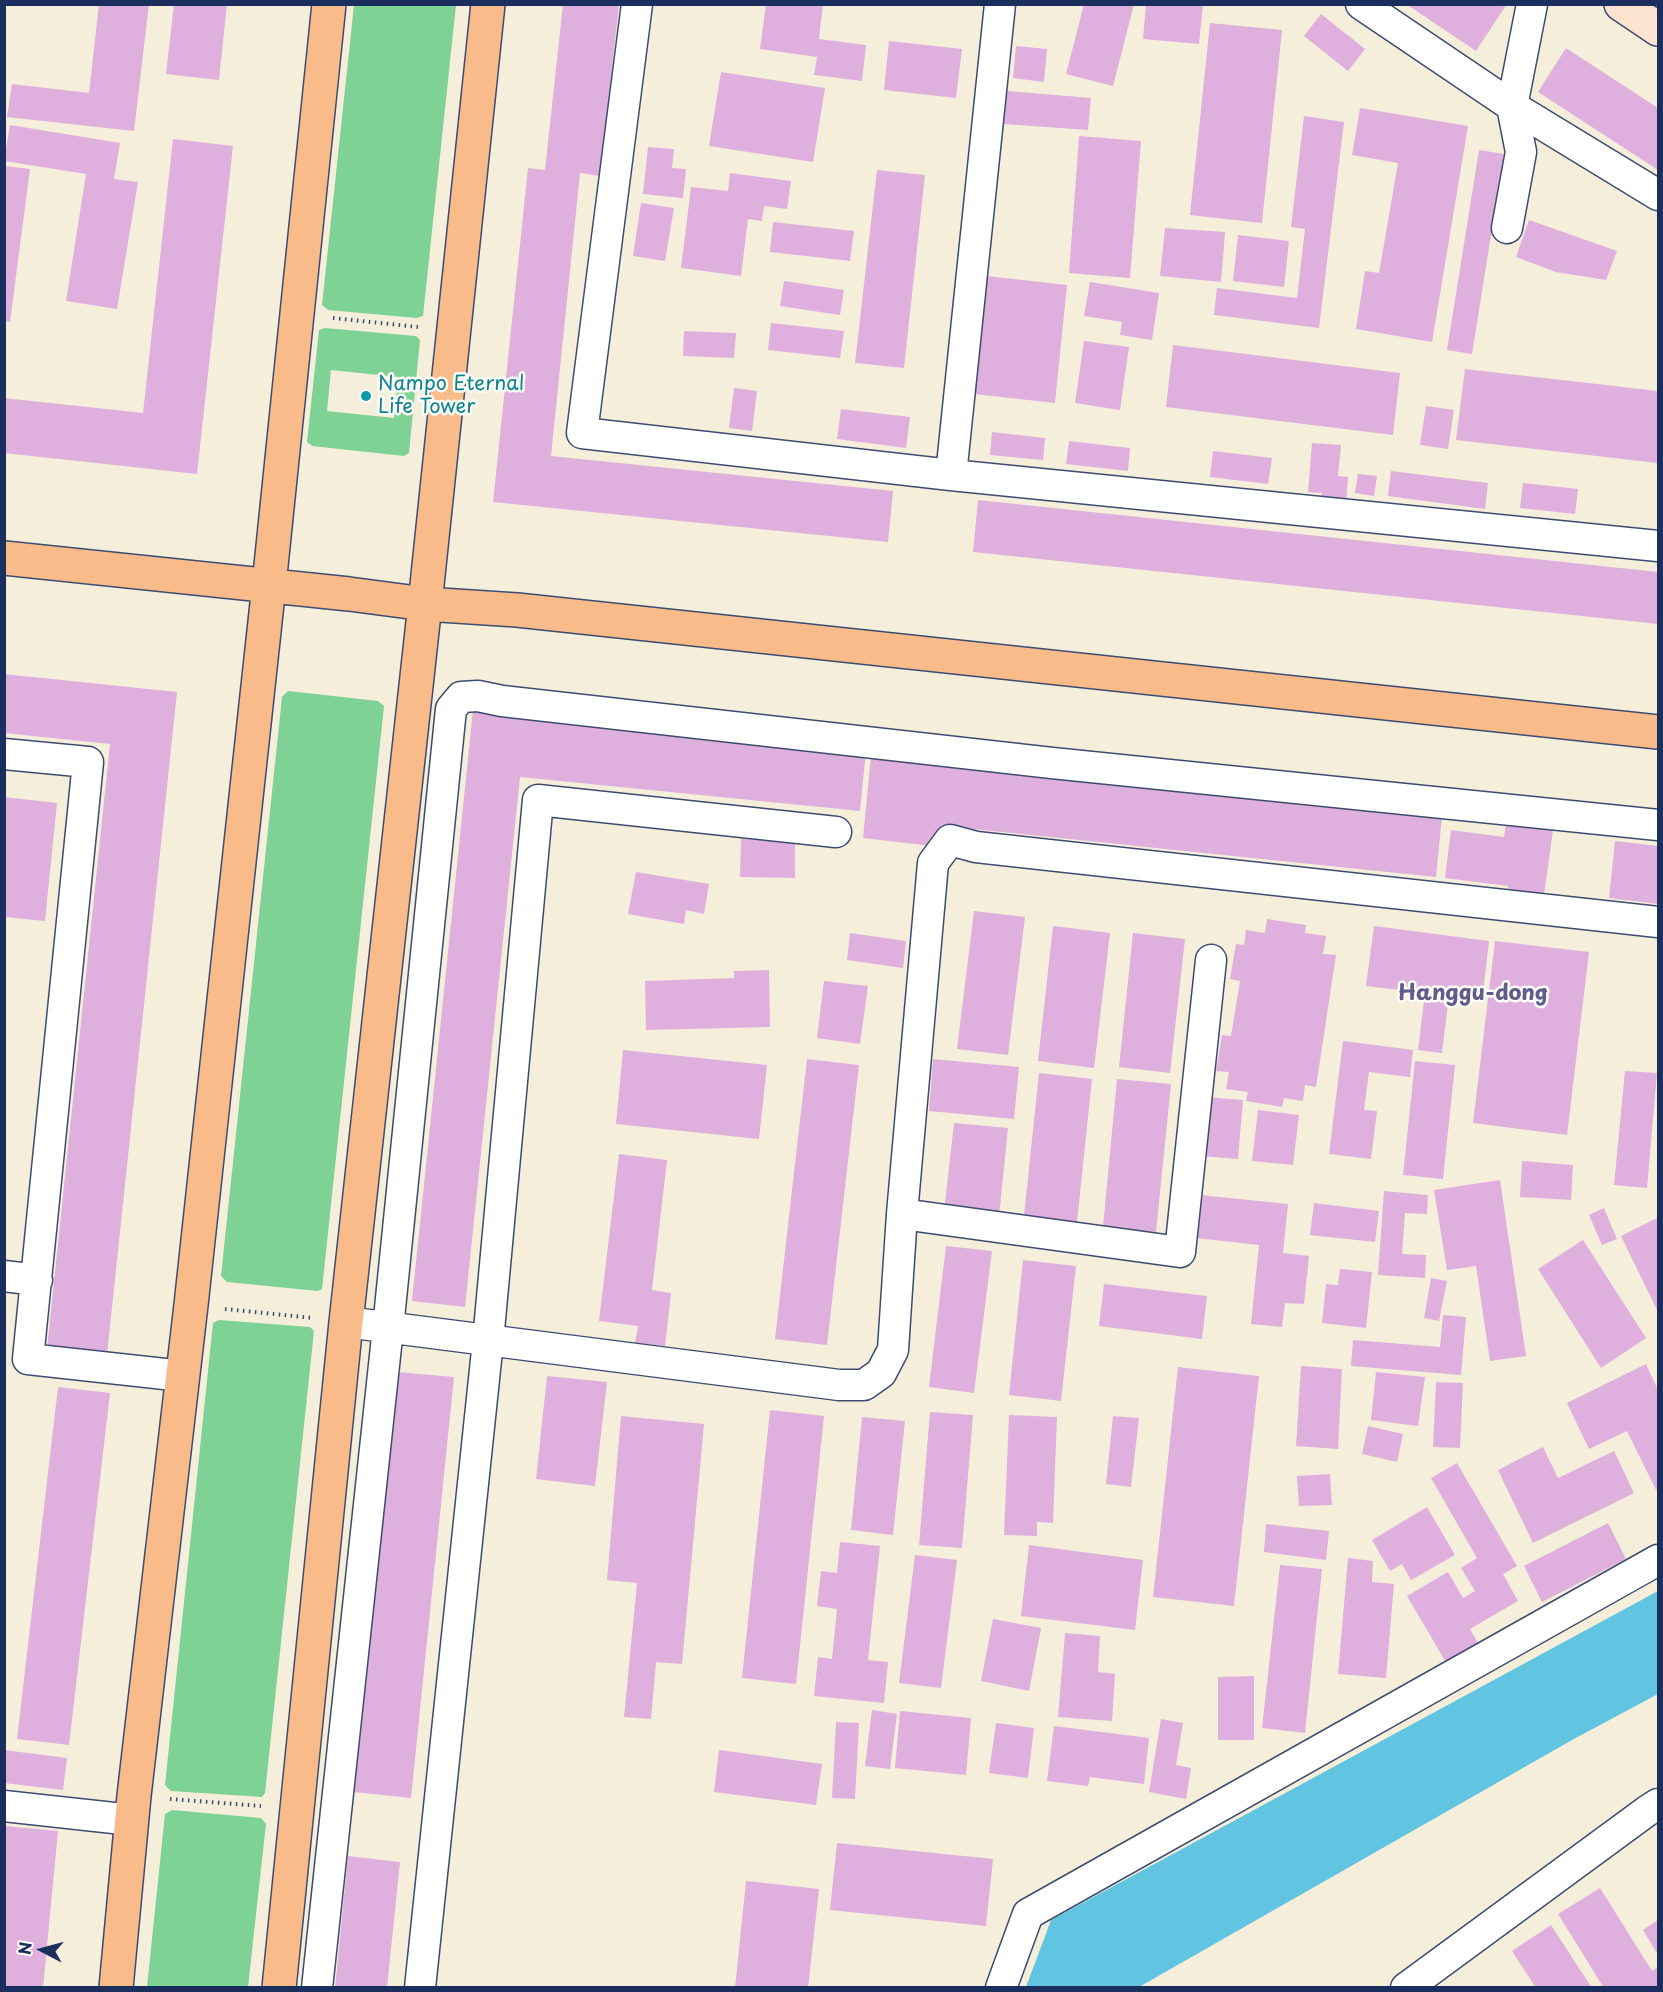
<!DOCTYPE html>
<html>
<head>
<meta charset="utf-8">
<style>
	body { margin:0 }
	#map { position:relative; width:1663px; height:1992px; overflow:hidden; background:#f5eedb; font-family:"Playpen Sans",sans-serif }
	canvas { display:block }
	.frame { position:absolute; inset:0; border:6px solid #1b2f5e; pointer-events:none }
	.north { position:absolute; left:12px; top:1920px; width:60px; height:60px; -webkit-text-stroke:4px #fdfcf7; paint-order:stroke; rotate:276deg; font-size:16px; font-weight:700; line-height:24px; text-align:center; color:#1b2f5e }
	.north::after { content:''; display:block; margin:auto; width:21px; height:27px; background:#1b2f5e; clip-path:polygon(50% 0,100% 100%,50% 72%,0 100%) }
</style>
</head>
<body>
<div id="map">
<canvas width="1663" height="1992"></canvas>
<div class="frame"></div>
<div class="north">N</div>
</div>
<script>
const g = document.querySelector('canvas').getContext('2d');
g.lineJoin = 'round';
function paint(path, color) { g.fillStyle = color; g.fill(path, 'evenodd'); }
const toPath = rows => new Path2D(rows.map(r => 'M' + r).join(''));
function trace(path, color, width, dash) { g.strokeStyle = color; g.lineWidth = width; g.lineCap = dash ? 'butt' : 'round'; g.setLineDash(dash || []); g.stroke(path); }
function write(font, color, halo, rows, align = 'center') {
  g.font = font + ' "Playpen Sans",sans-serif'; g.lineWidth = 5; g.setLineDash([]); g.textBaseline = 'middle'; g.strokeStyle = halo; g.fillStyle = color; for (const [text, x, y, turn = 0] of rows) {
    g.save(); g.translate(x, y); g.rotate((+turn || 0) * Math.PI / 180); g.textAlign = isNaN(turn) ? turn : align; if (halo) g.strokeText(text, 0, 0); g.fillText(text, 0, 0); g.restore();
  }
}
paint(toPath([
	[354,5,456,5,423,316,417,318,328,310,322,305],
	[325,328,416,336,420,340,409,453,404,456,312,446,307,442,319,330],
	[331,370,398,377,394,418,327,411],
	[288,691,378,701,384,706,322,1289,318,1291,227,1282,221,1276,282,697],
	[219,1320,310,1327,314,1331,265,1793,262,1797,171,1791,165,1785,213,1323],
	[172,1810,261,1818,266,1824,248,1987,147,1987,165,1814]
]), '#7ed295');
paint(toPath([
	[1658,1591,1658,1694,1572,1740,1139,1987,1026,1987,1051,1920]
]), '#61c4e0');
paint(toPath([
	[99,4,149,4,134,131,7,117,12,84,89,93],
	[174,4,227,4,219,80,166,74],
	[563,4,619,4,600,176,580,173,551,456,893,491,888,542,493,502,528,168,545,170],
	[766,4,823,4,819,39,866,45,862,81,814,75,817,57,760,49],
	[1084,4,1134,4,1113,86,1066,74],
	[1146,4,1203,4,1199,44,1143,39],
	[1406,4,1501,4,1505,7,1476,51],
	[1321,14,1365,49,1348,71,1304,36],
	[1210,23,1282,30,1262,223,1190,215],
	[889,41,962,49,956,98,884,90],
	[1016,46,1047,49,1044,82,1013,78],
	[1566,48,1658,108,1658,170,1538,92],
	[721,72,825,88,813,162,709,146],
	[1007,91,1091,98,1088,130,1004,124],
	[1360,108,1468,126,1432,342,1356,329,1365,271,1379,273,1398,163,1352,155],
	[1304,116,1344,122,1319,328,1214,315,1217,288,1297,298,1305,229,1291,227],
	[10,125,120,143,114,179,138,182,117,309,66,301,86,174,4,161],
	[1079,136,1141,141,1130,278,1069,273],
	[173,139,233,146,197,474,4,453,4,398,143,413],
	[648,147,674,149,672,168,686,169,683,198,643,194],
	[1479,150,1504,154,1472,354,1447,350],
	[5,166,30,169,10,322,5,321],
	[877,170,925,175,904,368,855,363],
	[730,173,791,181,787,209,764,206,762,221,748,219,741,276,681,268,691,187,728,191],
	[641,203,674,208,665,261,633,256],
	[1529,220,1617,251,1606,280,1556,272,1516,257],
	[773,222,854,231,850,261,770,252],
	[1165,228,1225,232,1221,282,1160,276],
	[1238,235,1289,241,1284,287,1233,281],
	[987,276,1067,285,1055,403,974,394],
	[784,281,844,290,840,315,780,306],
	[1090,282,1159,293,1152,340,1120,335,1122,322,1084,316],
	[771,323,844,331,840,358,768,350],
	[684,331,736,333,734,358,683,356],
	[1084,341,1129,347,1120,410,1075,403],
	[1173,345,1400,373,1393,435,1166,407],
	[1465,369,1658,391,1658,463,1456,440],
	[734,388,757,391,752,431,729,428],
	[1426,406,1454,410,1448,449,1420,445],
	[841,409,910,417,906,448,837,439],
	[992,432,1045,438,1043,460,990,455],
	[1069,441,1130,448,1128,471,1066,464],
	[1312,443,1341,445,1338,476,1348,477,1346,505,1321,503,1322,493,1308,492],
	[1213,451,1272,458,1268,484,1210,477],
	[1391,471,1488,483,1485,509,1388,496],
	[1358,474,1377,476,1374,496,1355,493],
	[1523,483,1578,489,1575,514,1520,508],
	[978,500,1658,572,1658,624,973,552],
	[4,674,177,692,107,1355,47,1349,110,744,4,733],
	[473,710,866,751,860,811,520,777,465,1307,412,1301],
	[871,756,1442,816,1436,877,944,826,941,847,863,838],
	[4,797,57,803,45,921,4,917],
	[1506,824,1553,830,1543,902,1507,897,1508,886,1445,878,1451,830,1504,837],
	[741,839,795,840,795,878,740,877],
	[1615,841,1658,846,1658,904,1609,898],
	[636,872,709,884,704,914,686,910,684,924,628,914],
	[974,911,1025,917,1008,1055,957,1049],
	[1267,919,1306,925,1305,933,1326,936,1323,954,1336,955,1316,1087,1305,1085,1303,1101,1284,1098,1282,1107,1246,1101,1248,1092,1226,1089,1229,1072,1216,1071,1222,1035,1231,1036,1240,981,1230,979,1236,944,1244,945,1246,930,1265,933],
	[1053,926,1110,933,1094,1068,1038,1061],
	[1374,926,1489,941,1482,1001,1449,996,1442,1053,1418,1050,1425,993,1366,986],
	[850,933,906,941,903,968,847,960],
	[1133,933,1185,939,1170,1073,1119,1067],
	[1495,941,1589,952,1567,1135,1473,1123],
	[769,970,770,1027,646,1030,645,981,734,978,734,971],
	[824,981,868,986,860,1044,817,1038],
	[1343,1041,1413,1050,1410,1077,1369,1072,1364,1110,1377,1111,1371,1159,1329,1154],
	[623,1050,767,1065,759,1139,616,1124],
	[807,1059,859,1065,827,1345,775,1339],
	[933,1059,1019,1067,1014,1119,929,1111],
	[1415,1061,1455,1065,1443,1179,1403,1175],
	[1625,1071,1657,1073,1647,1188,1614,1185],
	[1039,1073,1092,1079,1077,1222,1024,1216],
	[1117,1079,1171,1084,1156,1232,1103,1227],
	[1206,1097,1243,1100,1238,1159,1201,1156],
	[1258,1110,1299,1115,1293,1165,1252,1161],
	[954,1123,1008,1128,999,1217,944,1212],
	[619,1154,667,1160,652,1290,671,1293,665,1346,635,1343,638,1326,599,1321],
	[1522,1161,1573,1165,1571,1200,1520,1197],
	[1500,1180,1526,1356,1490,1361,1476,1266,1447,1270,1434,1190],
	[1384,1191,1428,1195,1427,1214,1405,1213,1402,1254,1426,1255,1425,1278,1378,1275],
	[1200,1195,1288,1204,1283,1253,1309,1256,1304,1304,1285,1303,1282,1327,1251,1324,1259,1245,1196,1238],
	[1314,1203,1379,1211,1375,1242,1310,1235],
	[1604,1208,1617,1239,1602,1245,1589,1215],
	[1657,1218,1658,1220,1658,1312,1621,1236],
	[1583,1240,1646,1338,1601,1368,1538,1269],
	[946,1246,992,1251,974,1393,929,1387],
	[1023,1260,1076,1266,1061,1401,1009,1395],
	[1340,1269,1372,1272,1366,1328,1322,1323,1326,1284,1338,1285],
	[1431,1278,1447,1281,1439,1321,1424,1318],
	[1104,1284,1207,1296,1202,1339,1099,1326],
	[1443,1315,1466,1317,1461,1375,1351,1366,1353,1340,1440,1347],
	[1646,1364,1658,1390,1658,1488,1656,1490,1627,1431,1589,1449,1567,1403],
	[1301,1366,1342,1369,1338,1449,1296,1446],
	[1178,1367,1259,1376,1234,1606,1153,1597],
	[398,1372,454,1377,411,1798,354,1792],
	[1376,1372,1425,1377,1418,1426,1371,1420],
	[547,1376,607,1382,595,1486,536,1479],
	[1436,1382,1463,1383,1460,1448,1433,1447],
	[58,1387,110,1393,69,1745,17,1739],
	[770,1410,824,1416,796,1684,742,1678],
	[930,1412,973,1415,962,1548,919,1545],
	[1009,1415,1057,1417,1053,1523,1037,1522,1037,1536,1004,1535],
	[621,1416,704,1424,682,1664,656,1662,651,1719,624,1717,637,1583,607,1580],
	[1113,1416,1139,1418,1131,1487,1106,1484],
	[862,1417,905,1421,893,1535,851,1530],
	[1368,1426,1403,1434,1397,1462,1362,1454],
	[1543,1447,1558,1478,1614,1451,1634,1493,1533,1543,1498,1470],
	[1457,1463,1517,1566,1503,1574,1518,1601,1470,1629,1479,1645,1447,1664,1407,1596,1448,1572,1463,1598,1475,1591,1461,1568,1477,1558,1431,1478],
	[1330,1474,1332,1505,1299,1506,1297,1476],
	[1427,1507,1455,1555,1411,1580,1402,1564,1390,1571,1372,1540],
	[1608,1523,1626,1559,1542,1602,1524,1566],
	[1266,1524,1329,1531,1326,1560,1264,1552],
	[840,1542,880,1546,868,1660,888,1662,884,1703,814,1696,818,1657,832,1659,837,1609,817,1606,821,1571,837,1573],
	[1029,1545,1143,1560,1135,1630,1021,1616],
	[915,1555,957,1560,941,1688,899,1683],
	[1348,1558,1373,1561,1372,1582,1394,1584,1386,1678,1338,1674],
	[1280,1565,1322,1569,1305,1733,1262,1728],
	[993,1619,1041,1628,1029,1691,981,1681],
	[1065,1633,1100,1636,1098,1672,1115,1674,1112,1721,1058,1717],
	[1254,1676,1254,1740,1218,1740,1218,1677],
	[872,1710,897,1714,890,1769,865,1766],
	[900,1711,971,1718,966,1775,895,1768],
	[1161,1719,1183,1723,1176,1765,1191,1768,1186,1799,1149,1792],
	[836,1722,859,1723,855,1799,832,1798],
	[996,1723,1034,1728,1028,1778,989,1773],
	[1054,1726,1149,1738,1144,1784,1090,1777,1088,1786,1047,1781],
	[4,1750,67,1758,63,1790,4,1783],
	[719,1750,822,1764,816,1805,714,1792],
	[5,1826,58,1831,43,1988,5,1988],
	[837,1843,993,1859,986,1926,830,1910],
	[348,1856,400,1862,387,1988,335,1988],
	[746,1881,819,1889,808,1988,735,1988],
	[1600,1888,1652,1971,1658,1967,1658,1988,1604,1988,1558,1914],
	[1658,1920,1658,1955,1643,1930],
	[1551,1925,1592,1988,1536,1988,1512,1951]
]), '#dfb0de');
const street = toPath([
	[637,4,582,433,951,475,1658,546],
	[1361,4,1512,106,1658,195],
	[1507,228,1521,152,1512,106,1532,4],
	[951,475,1000,4],
	[4,754,88,762,28,1359,183,1376],
	[902,1214,1180,1252,1211,960],
	[4,1276,37,1280],
	[346,1322,839,1385,864,1385,881,1373,893,1350,902,1214,933,863,950,840,976,847,1658,922],
	[4,1806,132,1820],
	[317,1988,388,1328,451,709,461,697,478,696,502,701,1052,763,1658,825],
	[420,1988,488,1341,538,800,836,832],
	[1001,1988,1028,1914,1658,1560],
	[1406,1988,1647,1811,1658,1804]
]);
const secondary = toPath([
	[1621,4,1658,29]
]);
const primary = toPath([
	[4,558,349,594,425,604,517,610,1658,732],
	[116,1988,134,1796,191,1305,269,585,329,4],
	[279,1988,346,1322,425,604,488,4]
]);
trace(street, '#3c4c71', 33);
trace(secondary, '#3c4c71', 36);
trace(primary, '#3c4c71', 36);
trace(toPath([
	[333,318,418,327],
	[225,1309,313,1318],
	[170,1799,261,1806]
]), '#3c4c71', 4, [1.5, 4.5]);
trace(street, '#fff', 30);
trace(secondary, '#fde4d1', 33);
trace(primary, '#fabb8b', 33);
for (const [x, y, r, color] of [
	[366,396,6,"#0f9aa8"]
]) { const dot = new Path2D(); dot.arc(x, y, r, 0, 2 * Math.PI); g.fillStyle = color; g.fill(dot); trace(dot, '#fdfcf7', 2); }
write('20px', '#0d838f', '#fdfcf7', [
	["Nampo Eternal",378,384],
	["Life Tower",378,407]
], 'left');
write('bold 22px', '#605c8b', '#fdfcf7', [
	["Hanggu-dong",1473,994]
]);
</script>
</body>
</html>
